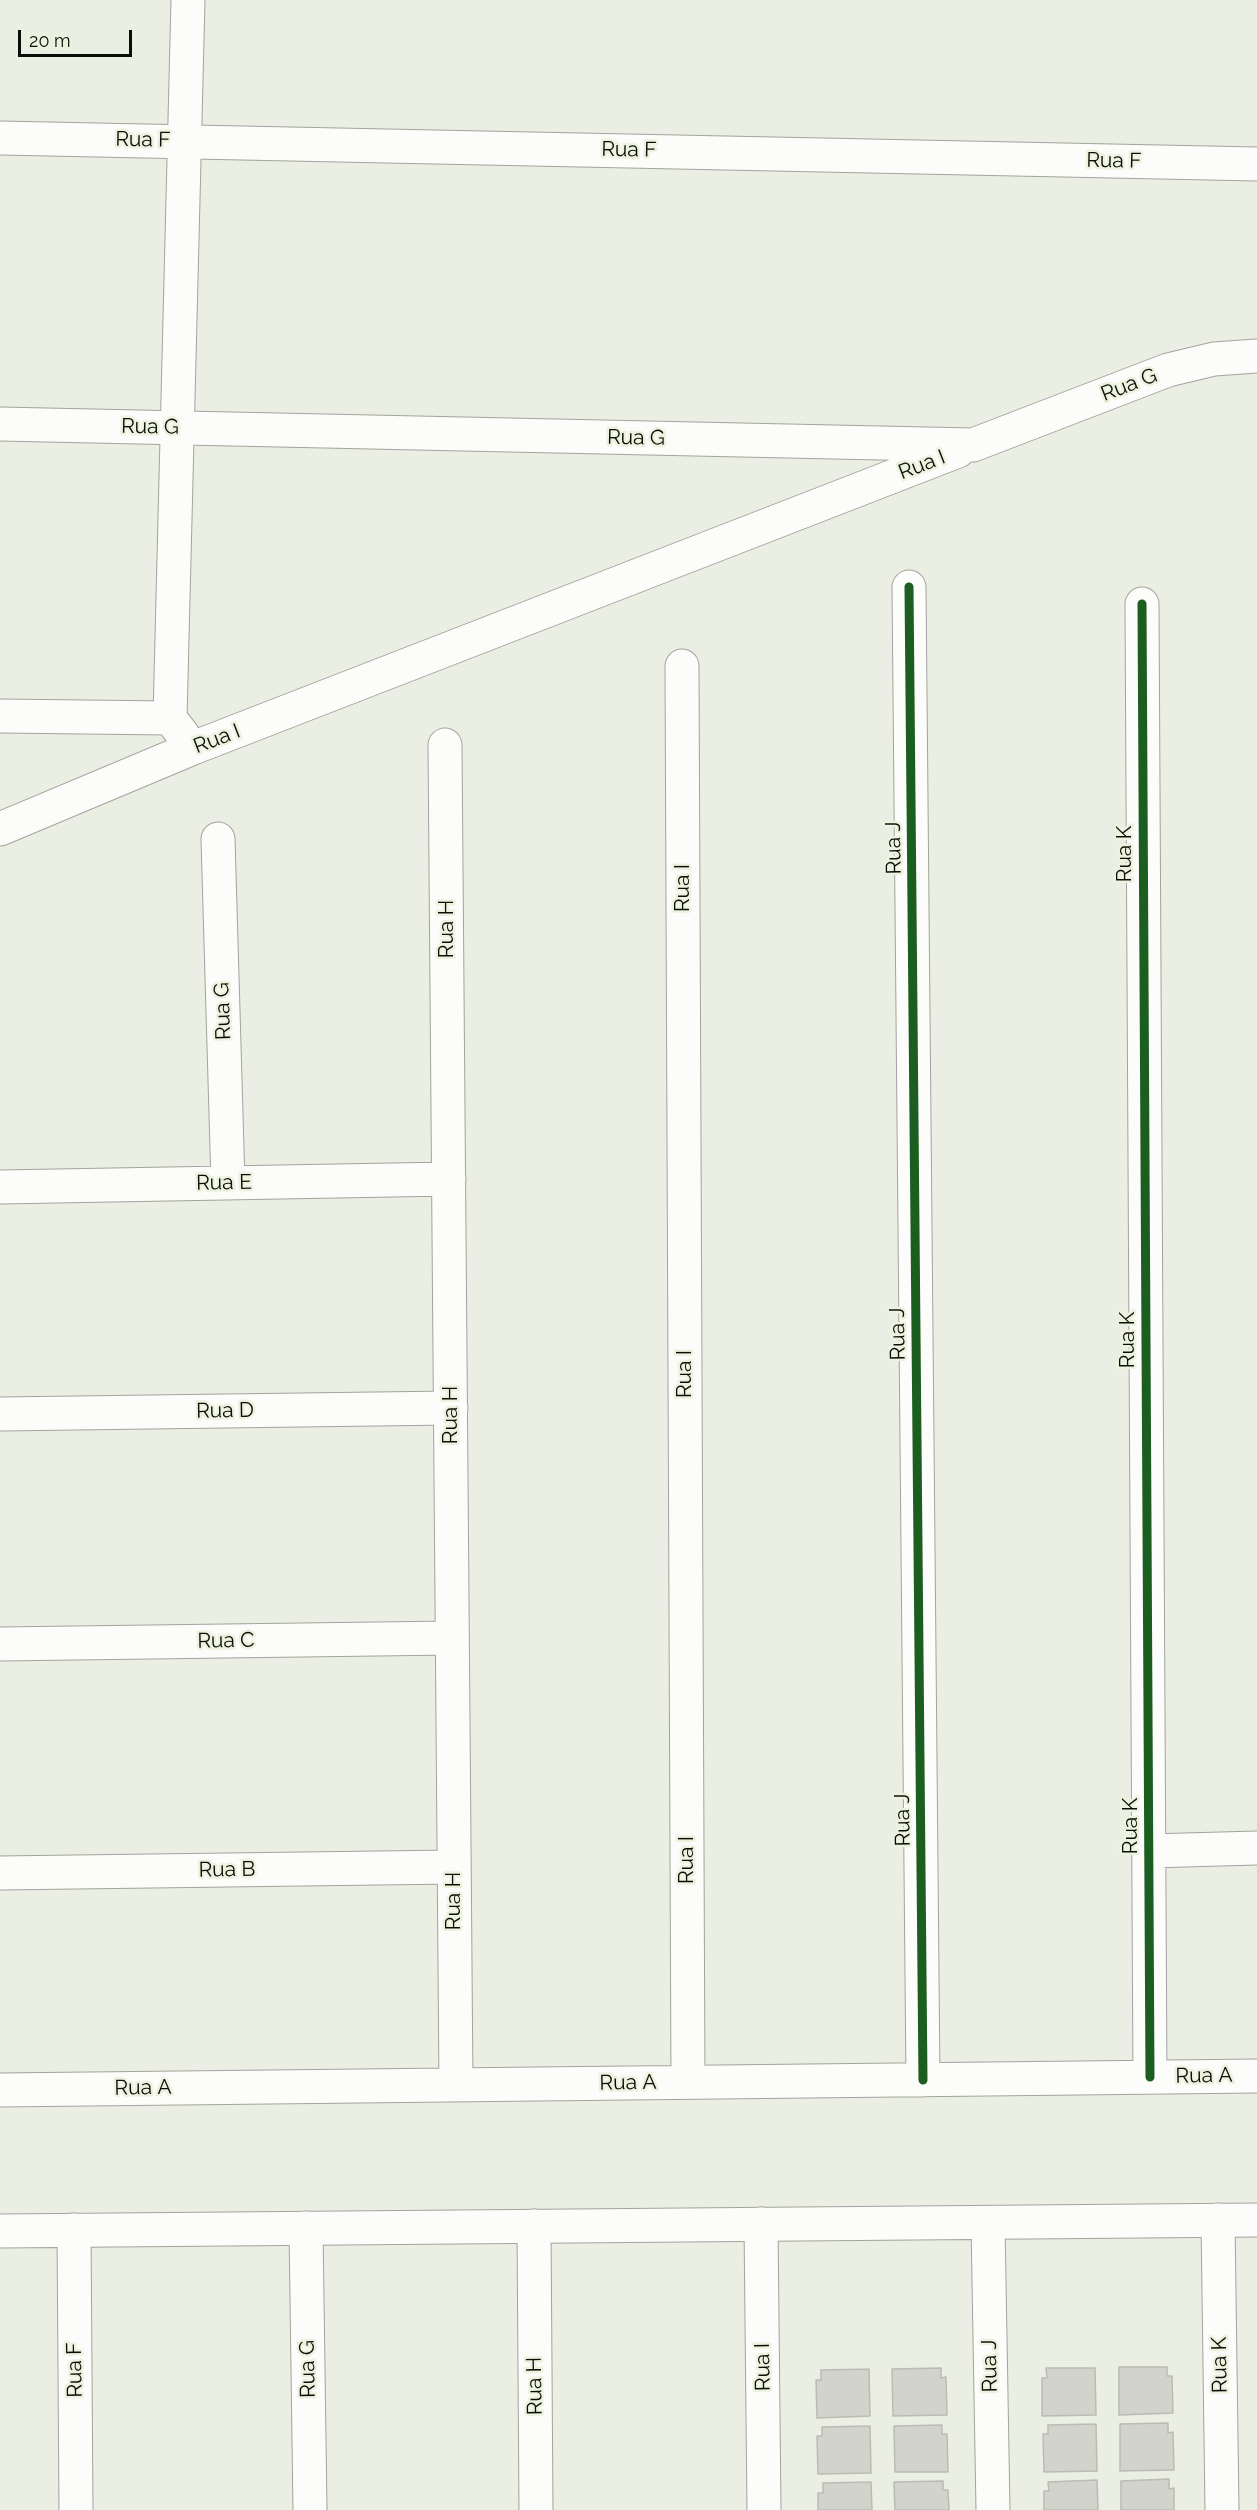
<!DOCTYPE html>
<html>
<head>
<meta charset="utf-8">
<style>
	body { margin:0 }
	#map { position:relative; width:1257px; height:2510px; overflow:hidden; background:#ebeee3; font-family:Raleway,sans-serif }
	canvas { display:block }
	.scale { position:absolute; left:18px; top:30px; width:114px; height:27px; box-sizing:border-box; border:3px solid #0b0d07; border-top:0; padding-left:8px; font-size:18px; line-height:21px; white-space:nowrap; color:#0b0d07; -webkit-text-stroke:4px #edf2df; paint-order:stroke }
</style>
</head>
<body>
<div id="map">
<canvas width="1257" height="2510"></canvas>
<div class="scale">20 m</div>
</div>
<script>
const g = document.querySelector('canvas').getContext('2d');
g.lineJoin = 'round';
function paint(path, color) { g.fillStyle = color; g.fill(path, 'evenodd'); }
const toPath = rows => new Path2D(rows.map(r => 'M' + r).join(''));
function trace(path, color, width, dash) { g.strokeStyle = color; g.lineWidth = width; g.lineCap = dash ? 'butt' : 'round'; g.setLineDash(dash || []); g.stroke(path); }
function write(font, color, halo, rows, align = 'center') {
  g.font = font + ' Raleway,sans-serif'; g.lineWidth = 5; g.setLineDash([]); g.textBaseline = 'middle'; g.strokeStyle = halo; g.fillStyle = color; for (const [text, x, y, turn = 0] of rows) {
    g.save(); g.translate(x, y); g.rotate((+turn || 0) * Math.PI / 180); g.textAlign = isNaN(turn) ? turn : align; if (halo) g.strokeText(text, 0, 0); g.fillText(text, 0, 0); g.restore();
  }
}
const building = toPath([
	[1119,2367,1167,2367,1167,2376,1172,2376,1173,2413,1119,2415,1119,2367],
	[941,2368,941,2378,946,2377,947,2415,893,2416,892,2369,941,2368],
	[1046,2368,1095,2368,1096,2415,1042,2416,1042,2378,1047,2378,1046,2368],
	[869,2369,870,2416,817,2418,816,2380,821,2380,821,2370,869,2369],
	[1168,2423,1168,2433,1173,2432,1174,2470,1120,2471,1120,2424,1168,2423],
	[1096,2424,1097,2471,1044,2472,1043,2434,1048,2434,1048,2425,1096,2424],
	[942,2425,942,2434,947,2434,948,2472,895,2472,894,2426,942,2425],
	[870,2426,871,2473,818,2474,817,2436,822,2436,822,2427,870,2426],
	[1169,2479,1169,2489,1174,2488,1174,2510,1121,2510,1121,2481,1169,2479],
	[1097,2480,1098,2510,1044,2510,1044,2491,1049,2491,1048,2482,1097,2480],
	[943,2481,943,2490,948,2490,949,2510,895,2510,894,2482,943,2481],
	[871,2482,872,2510,818,2510,818,2493,823,2493,823,2483,871,2482]
]);
paint(building, '#d2d4cc');
trace(building, '#babbb3', 1.5);
const minor = toPath([
	[0,138,1257,164],
	[0,424,973,445,1168,370,1214,359,1257,356],
	[909,587,923,2080],
	[1142,604,1150,2077],
	[682,666,688,2082],
	[0,716,170,718,183,735],
	[170,718,188,0],
	[445,745,456,2085],
	[0,829,193,748,958,451],
	[218,839,228,1183],
	[0,1187,449,1179],
	[0,1414,451,1408],
	[0,1644,452,1638],
	[1149,1851,1257,1848],
	[0,1873,454,1867],
	[0,2090,1257,2076],
	[1218,2220,1222,2510],
	[988,2223,993,2510],
	[761,2224,764,2510],
	[534,2226,536,2510],
	[306,2228,310,2510],
	[74,2230,76,2510],
	[0,2231,1257,2220]
]);
trace(minor, '#a2a49d', 35);
trace(minor, '#fcfcfb', 33);
trace(toPath([
	[909,587,923,2080],
	[1142,604,1150,2077]
]), '#1b5e20', 9);
write('21px', '#0b0d07', '#edf2df', [
	["Rua F",143,140,1],
	["Rua F",629,150,1],
	["Rua F",1114,161,1],
	["Rua G",1129,385,-21],
	["Rua G",150,427,1],
	["Rua G",636,438,1],
	["Rua I",922,465,-21],
	["Rua I",217,739,-21],
	["Rua J",894,848,-91],
	["Rua K",1125,854,-90],
	["Rua I",683,888,-90],
	["Rua H",447,929,-90],
	["Rua G",223,1011,-92],
	["Rua E",224,1183,-1],
	["Rua J",898,1334,-91],
	["Rua K",1128,1340,-90],
	["Rua I",685,1374,-90],
	["Rua D",225,1411,-1],
	["Rua H",451,1415,-90],
	["Rua C",226,1641,-1],
	["Rua J",903,1820,-91],
	["Rua K",1131,1826,-90],
	["Rua I",687,1860,-90],
	["Rua B",227,1870,-1],
	["Rua H",454,1901,-90],
	["Rua A",1204,2076,-1],
	["Rua A",628,2083,-1],
	["Rua A",143,2088,-1],
	["Rua K",1220,2365,-91],
	["Rua J",990,2366,-91],
	["Rua I",763,2367,-91],
	["Rua G",308,2369,-91],
	["Rua F",75,2370,-91],
	["Rua H",535,2386,-91]
]);
</script>
</body>
</html>
